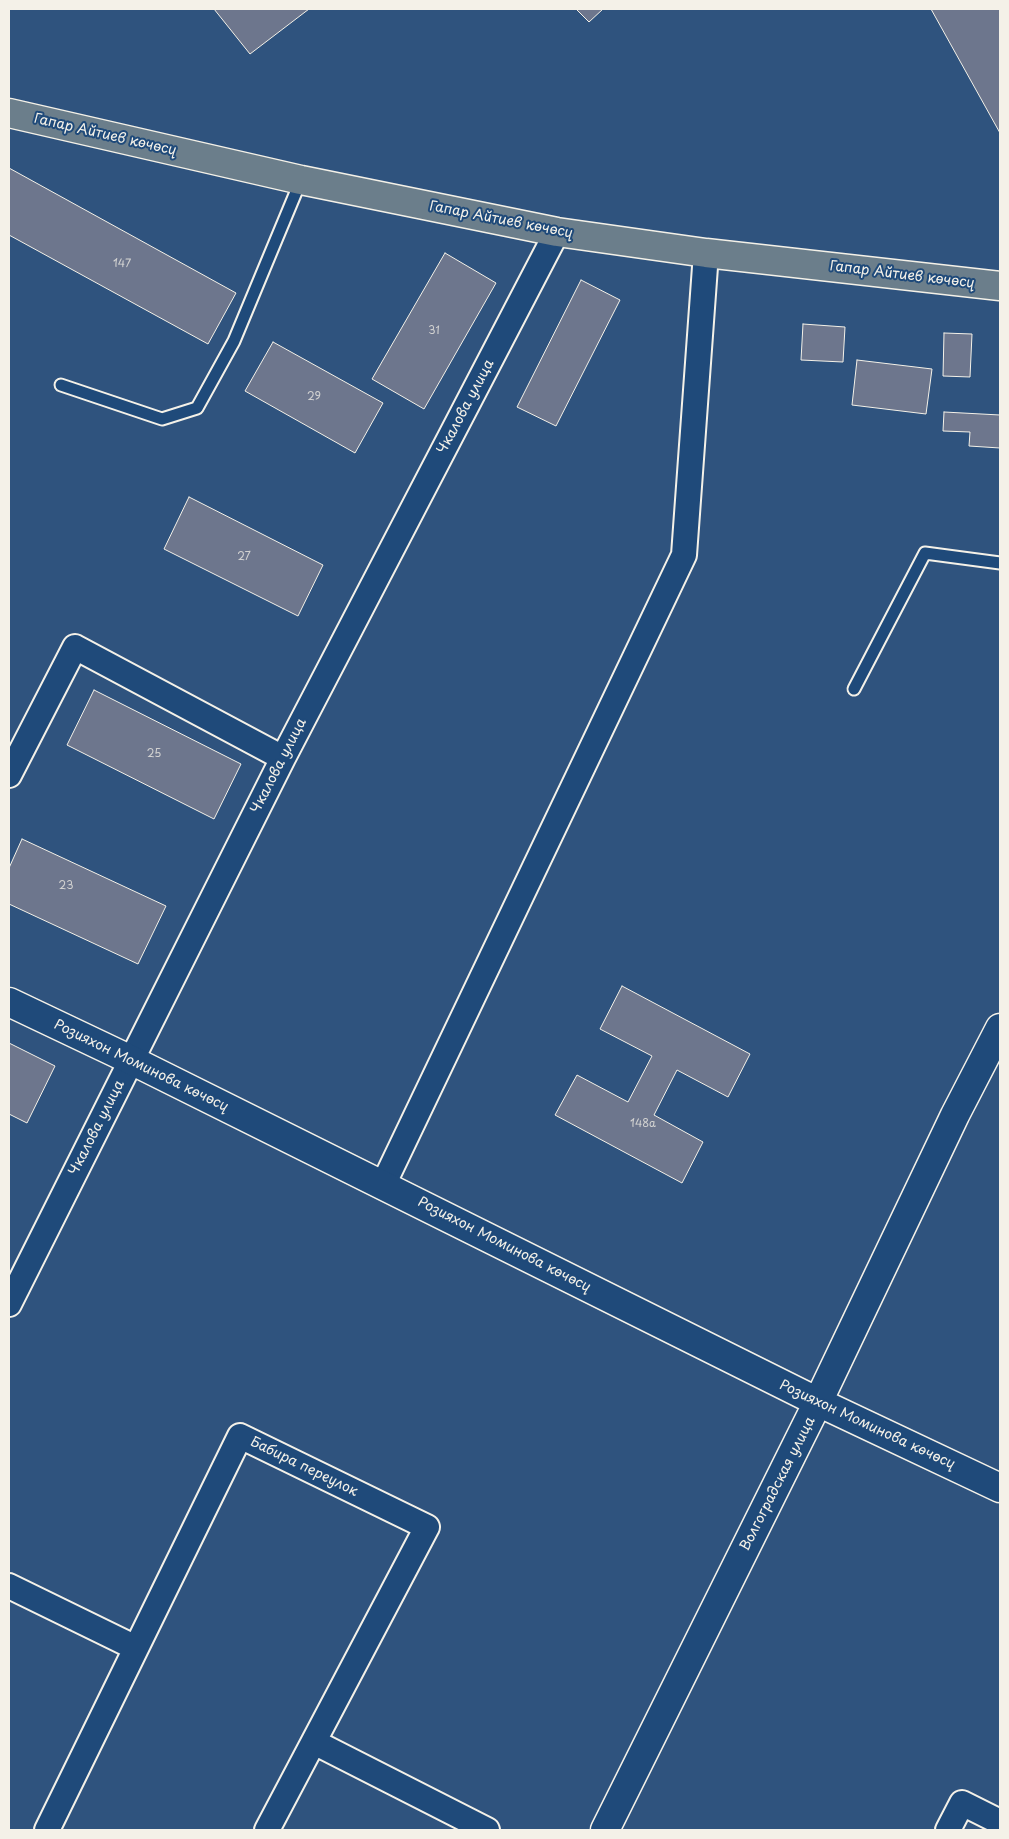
<!DOCTYPE html>
<html>
<head>
<meta charset="utf-8">
<style>
	body { margin:0 }
	#map { position:relative; width:1009px; height:1839px; overflow:hidden; background:#2f537e; font-family:"Playpen Sans",sans-serif }
	canvas { display:block }
	.frame { position:absolute; inset:0; border:10px solid #f4f1e8; pointer-events:none }
</style>
</head>
<body>
<div id="map">
<canvas width="1009" height="1839"></canvas>
<div class="frame"></div>
</div>
<script>
const g = document.querySelector('canvas').getContext('2d');
g.lineJoin = 'round';
function paint(path, color) { g.fillStyle = color; g.fill(path, 'evenodd'); }
const toPath = rows => new Path2D(rows.map(r => 'M' + r).join(''));
function trace(path, color, width, dash) { g.strokeStyle = color; g.lineWidth = width; g.lineCap = dash ? 'butt' : 'round'; g.setLineDash(dash || []); g.stroke(path); }
function write(font, color, halo, rows, align = 'center') {
  g.font = font + ' "Playpen Sans",sans-serif'; g.lineWidth = 4; g.setLineDash([]); g.textBaseline = 'middle'; g.strokeStyle = halo; g.fillStyle = color; for (const [text, x, y, turn = 0] of rows) {
    g.save(); g.translate(x, y); g.rotate((+turn || 0) * Math.PI / 180); g.textAlign = isNaN(turn) ? turn : align; if (halo) g.strokeText(text, 0, 0); g.fillText(text, 0, 0); g.restore();
  }
}
const building = toPath([
	[214,9,309,9,250,54,214,9],
	[576,9,603,9,589,22,576,9],
	[931,9,1000,9,1000,133,931,9],
	[9,168,236,293,208,344,9,235,9,168],
	[445,253,496,283,424,409,372,379,445,253],
	[581,280,620,300,556,426,517,407,581,280],
	[803,324,845,327,843,362,801,360,803,324],
	[944,333,972,334,970,377,943,376,944,333],
	[273,342,383,403,355,453,245,391,273,342],
	[857,360,932,369,926,414,852,405,857,360],
	[944,412,1000,415,1000,448,969,446,970,432,943,431,944,412],
	[189,497,323,565,298,616,164,549,189,497],
	[94,690,241,764,214,819,67,745,94,690],
	[22,839,166,906,138,964,9,904,9,868,22,839],
	[622,986,750,1054,728,1097,677,1070,654,1115,703,1142,682,1183,555,1115,577,1075,628,1102,652,1056,600,1029,622,986],
	[9,1043,55,1066,27,1123,9,1114,9,1043]
]);
paint(building, '#6d768d');
trace(building, '#f4f1e8', 1);
const lane = toPath([
	[61,385,162,419,197,408,234,341,301,180],
	[854,689,925,553,1000,563]
]);
const street = toPath([
	[9,775,75,647,283,758],
	[383,1185,684,555,706,253],
	[9,1304,283,758,557,232],
	[9,1586,136,1648],
	[314,1742,487,1830],
	[47,1830,240,1436,427,1527,267,1830],
	[948,1830,962,1803,1000,1822]
]);
const secondary = toPath([
	[9,1002,131,1060,818,1402,1000,1488],
	[605,1830,818,1402,955,1115,1000,1028]
]);
const primary = toPath([
	[9,113,301,180,557,232,706,253,1000,286]
]);
trace(lane, '#f4f1e8', 15);
trace(street, '#f4f1e8', 28);
trace(secondary, '#f4f1e8', 31);
trace(primary, '#f4f1e8', 31);
trace(lane, '#1f4a7a', 11);
trace(street, '#1f4a7a', 24);
trace(secondary, '#1f4a7a', 28);
trace(primary, '#6b7e8b', 28);
write('11px', '#d2d2d1', null, [
	["147",122,264],
	["31",434,331],
	["29",314,397],
	["27",244,557],
	["25",154,754],
	["23",66,886],
	["148а",643,1124]
]);
write('14px', '#f4f1e8', '#1f4a7a', [
	["Гапар Айтиев көчөсү",105,135,13],
	["Гапар Айтиев көчөсү",501,220,11],
	["Гапар Айтиев көчөсү",902,275,7],
	["Чкалова улица",466,407,-62],
	["Чкалова улица",279,766,-63],
	["Розияхон Моминова көчөсү",141,1066,26],
	["Чкалова улица",97,1128,-63],
	["Розияхон Моминова көчөсү",504,1245,27],
	["Розияхон Моминова көчөсү",867,1425,25],
	["Бабира переулок",304,1467,26],
	["Волгоградская улица",778,1484,-63]
]);
</script>
</body>
</html>
